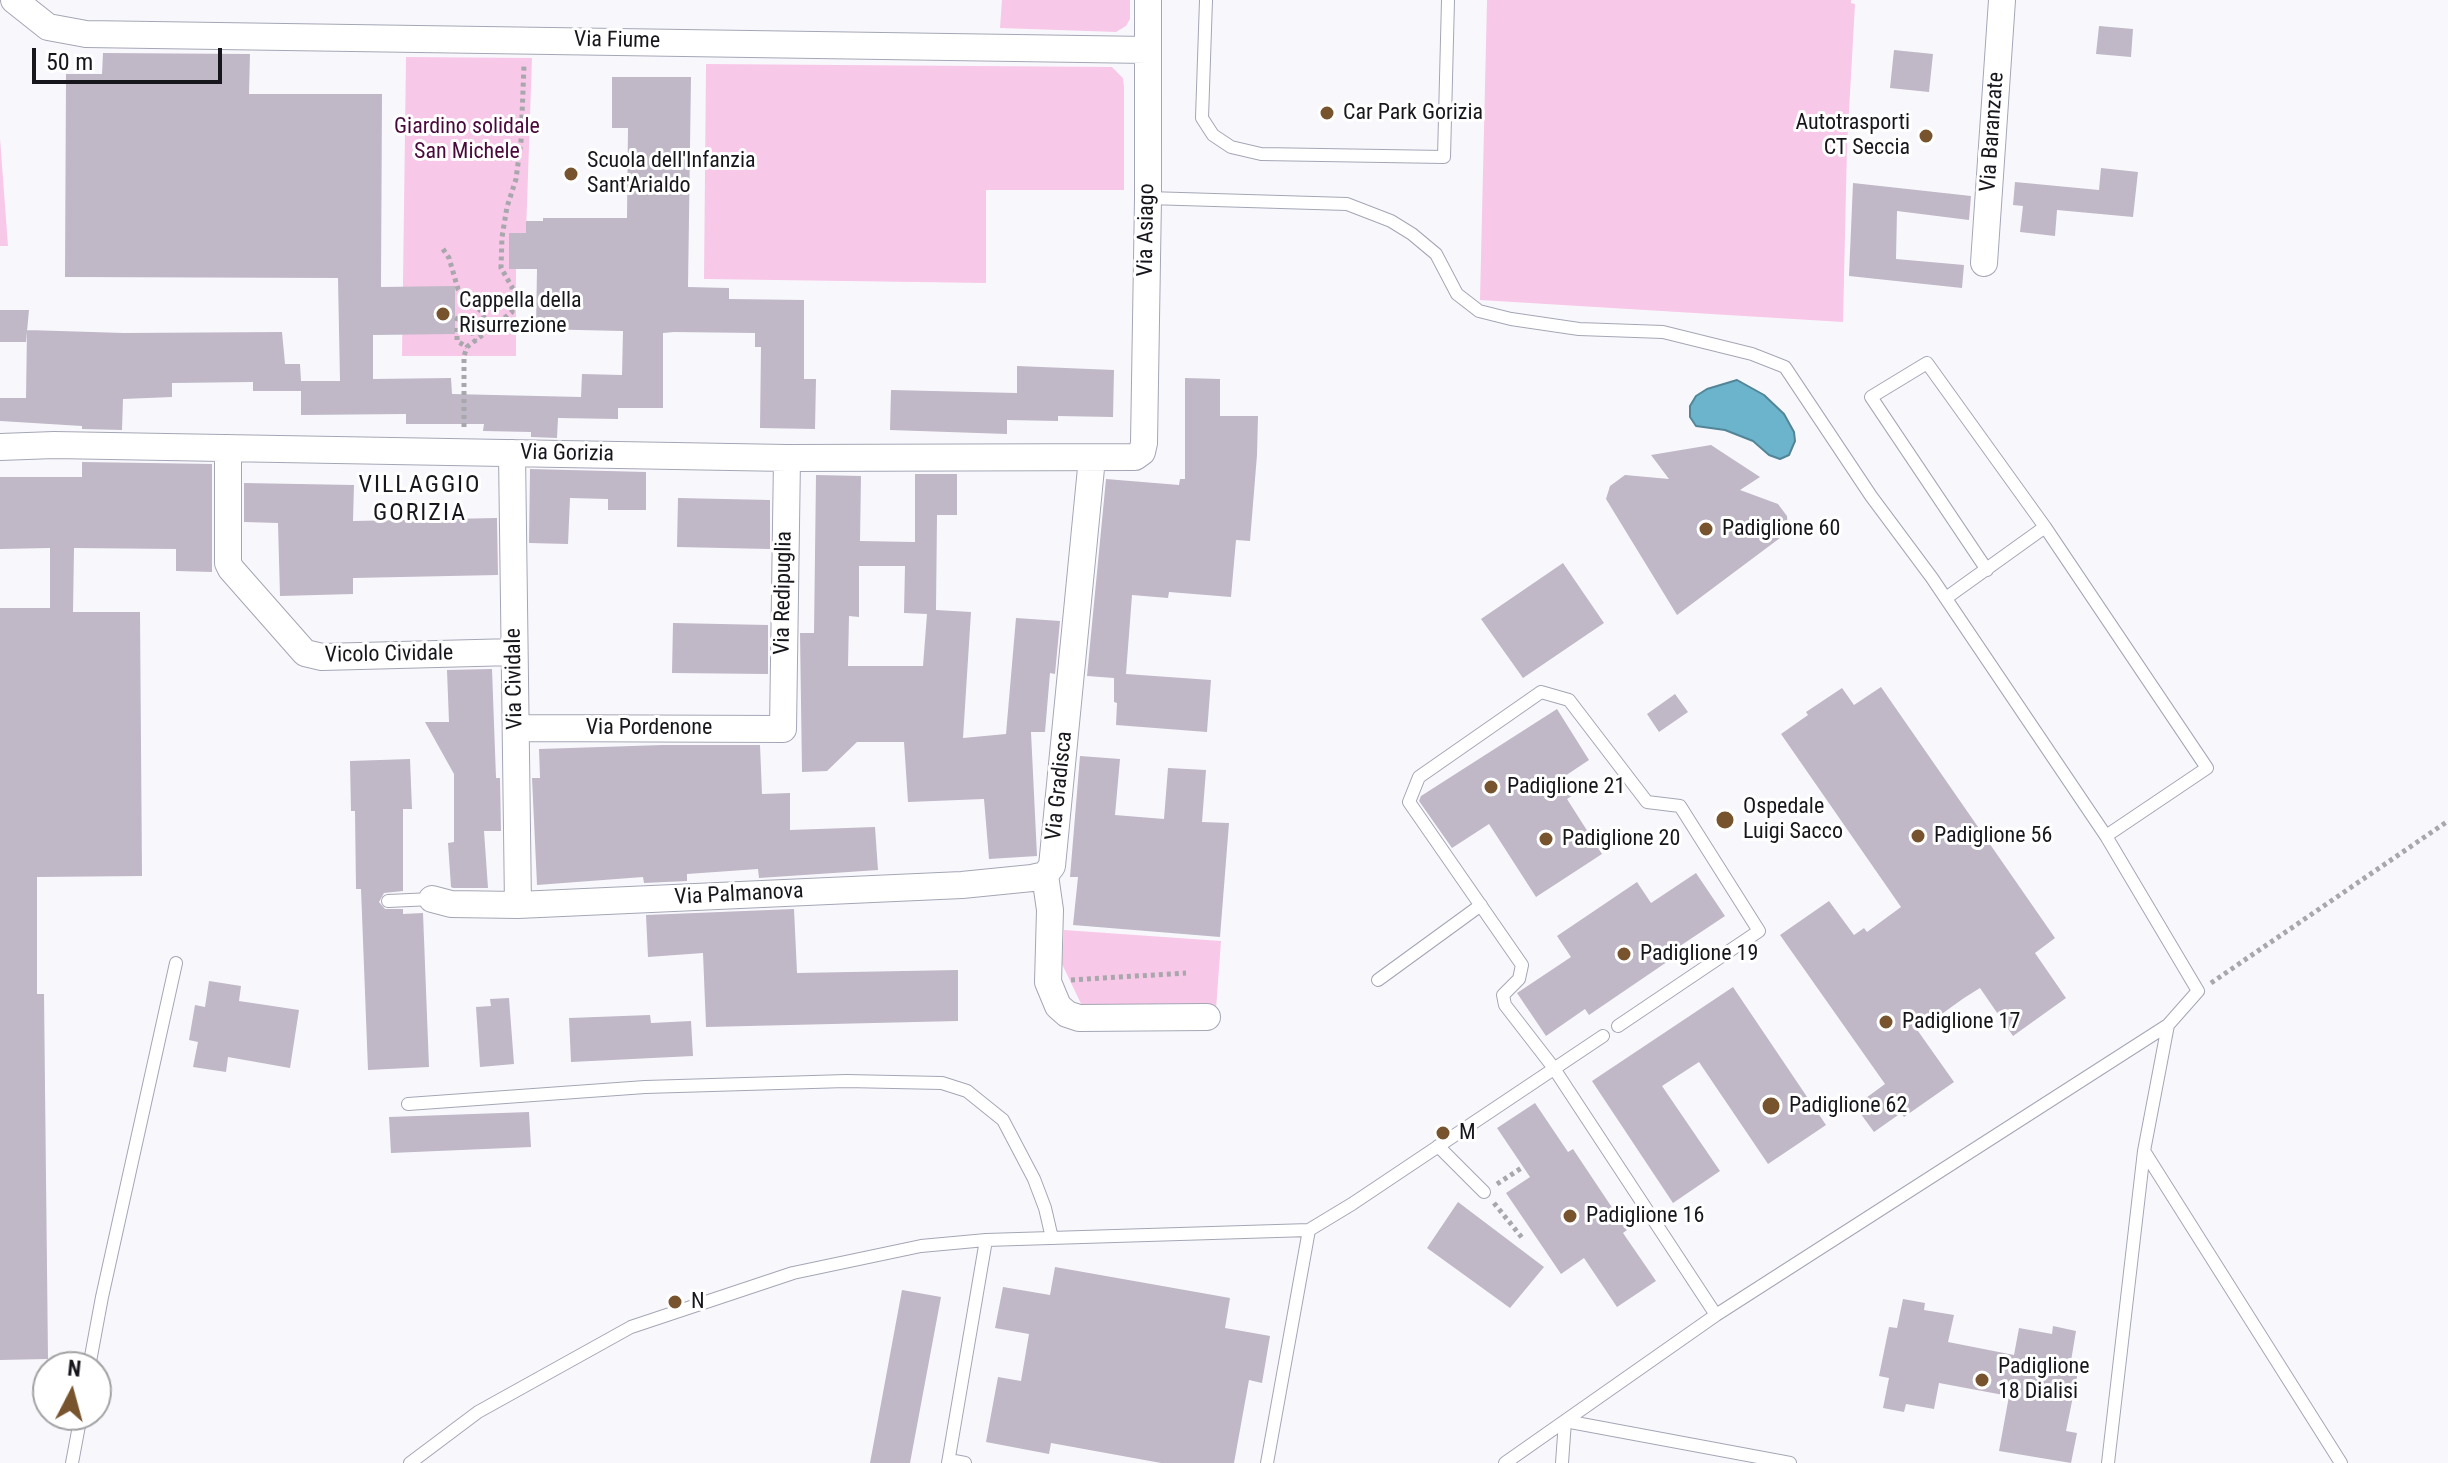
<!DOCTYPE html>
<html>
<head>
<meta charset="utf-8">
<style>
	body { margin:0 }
	#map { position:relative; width:2448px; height:1463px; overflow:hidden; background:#f8f8fc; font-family:"Roboto Condensed",sans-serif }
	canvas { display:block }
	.north { position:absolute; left:32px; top:1351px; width:80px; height:80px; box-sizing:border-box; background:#fff; border:2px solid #a2a2a4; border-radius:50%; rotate:6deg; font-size:22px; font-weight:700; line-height:32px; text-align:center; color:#16161c }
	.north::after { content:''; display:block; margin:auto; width:28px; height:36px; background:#77542d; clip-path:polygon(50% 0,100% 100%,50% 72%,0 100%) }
	.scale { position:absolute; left:32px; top:48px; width:190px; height:36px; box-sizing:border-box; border:4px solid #16161c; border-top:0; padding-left:10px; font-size:24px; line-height:28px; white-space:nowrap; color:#16161c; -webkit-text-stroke:6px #fff; paint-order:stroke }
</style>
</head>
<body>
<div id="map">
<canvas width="2448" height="1463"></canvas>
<div class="north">N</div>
<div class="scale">50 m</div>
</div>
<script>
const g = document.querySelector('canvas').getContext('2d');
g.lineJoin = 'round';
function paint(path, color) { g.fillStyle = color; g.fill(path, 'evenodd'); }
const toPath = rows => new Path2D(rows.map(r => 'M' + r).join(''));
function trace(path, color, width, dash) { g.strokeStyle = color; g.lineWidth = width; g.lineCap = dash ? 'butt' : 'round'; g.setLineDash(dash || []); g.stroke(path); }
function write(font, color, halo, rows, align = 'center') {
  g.font = font + ' "Roboto Condensed",sans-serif'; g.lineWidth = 6; g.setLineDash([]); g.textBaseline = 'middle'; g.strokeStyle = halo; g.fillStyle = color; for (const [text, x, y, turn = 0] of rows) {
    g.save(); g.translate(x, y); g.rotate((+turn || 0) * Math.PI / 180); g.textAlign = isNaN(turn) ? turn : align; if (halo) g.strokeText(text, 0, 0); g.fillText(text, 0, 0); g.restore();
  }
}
paint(toPath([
	[1002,0,1130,0,1130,19,1126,26,1116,32,1000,28],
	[1487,0,1851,0,1851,3,1855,4,1847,147,1843,322,1480,300],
	[406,57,532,58,526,233,509,233,509,268,516,269,516,356,402,356],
	[706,64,1112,67,1123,78,1124,87,1124,190,986,190,986,283,704,279],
	[0,138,8,246,0,246],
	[1064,930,1221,941,1216,1009,1085,1012,1062,964]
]), '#f8c8e8');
const water = toPath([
	[1737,380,1764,395,1784,414,1794,432,1795,441,1789,455,1780,459,1769,455,1753,441,1725,430,1696,426,1690,417,1690,406,1696,396,1707,389,1737,380]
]);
paint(water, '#6bb4cc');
trace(water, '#528597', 2);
paint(toPath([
	[2099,26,2133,29,2131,57,2096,54],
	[1894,50,1933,54,1929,92,1890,88],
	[103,53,250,54,249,94,382,94,381,287,455,286,455,334,373,335,373,379,451,378,452,394,581,397,582,374,622,375,623,331,536,329,537,269,509,269,509,233,526,233,526,221,543,221,543,218,627,218,628,128,612,128,612,77,691,77,688,287,729,288,729,299,804,300,804,379,816,379,815,429,760,428,761,347,755,347,755,333,674,332,663,333,663,408,618,408,618,419,558,418,557,438,531,437,531,432,483,431,484,424,406,424,406,414,301,415,301,391,253,391,253,382,172,383,172,397,123,399,122,430,82,429,82,426,0,421,0,398,26,398,27,330,124,333,282,332,285,364,300,364,301,381,340,381,338,278,65,277,66,74,102,74],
	[2101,168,2138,172,2133,217,2057,210,2055,236,2020,232,2023,206,2013,205,2015,182,2099,190],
	[1853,183,1971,196,1969,220,1897,211,1896,259,1964,265,1962,288,1849,276],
	[0,310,29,310,26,342,0,342],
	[1017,366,1114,370,1113,417,1058,416,1058,421,1007,420,1007,434,890,430,891,390,1017,393],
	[1185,378,1220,379,1220,416,1258,416,1257,455,1250,541,1236,540,1231,597,1169,592,1168,598,1132,595,1126,674,1211,680,1207,732,1116,725,1117,703,1114,702,1114,678,1087,676,1106,479,1179,485,1180,479,1185,479],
	[1711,445,1760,477,1740,490,1778,504,1787,516,1788,532,1677,615,1606,499,1610,486,1625,475,1669,479,1651,455],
	[82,462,212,464,212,572,176,571,176,549,74,548,73,612,140,612,142,876,37,877,37,994,44,994,48,1359,0,1360,0,608,50,608,50,548,0,549,0,477,82,477],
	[530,469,646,472,646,510,608,510,608,499,570,498,568,544,529,543],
	[915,474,957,474,957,515,937,515,936,610,971,612,963,738,1006,734,1016,618,1060,621,1055,674,1050,673,1045,732,1031,732,1037,856,989,859,984,799,908,802,904,742,857,742,827,771,802,772,800,633,814,633,816,475,861,476,860,541,915,542],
	[859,566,905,566,904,613,927,614,923,666,848,666,849,616,859,617],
	[244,483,354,485,353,521,497,518,498,575,353,578,353,594,280,596,278,523,244,522],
	[678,498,770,500,770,549,677,547],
	[1563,563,1604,623,1523,678,1481,619],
	[673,623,768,625,768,674,672,673],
	[492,669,496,778,500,778,501,831,484,831,488,888,453,888,451,887,448,843,454,842,454,774,425,722,449,722,447,670],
	[1881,687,2055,938,2035,953,2066,998,2013,1036,1980,988,1964,998,1918,1031,1954,1082,1904,1117,1901,1113,1874,1132,1855,1106,1885,1084,1780,935,1829,901,1854,935,1864,928,1867,932,1901,907,1781,734,1808,715,1806,712,1842,688,1854,705],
	[1675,694,1688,712,1659,732,1647,714],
	[1557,709,1589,760,1565,776,1576,793,1567,799,1602,854,1536,897,1489,824,1452,848,1419,801,1421,796],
	[663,745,760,745,762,794,790,793,790,830,875,827,878,870,759,878,758,869,687,874,687,881,644,883,643,877,537,885,532,778,540,778,539,749],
	[1080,756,1120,759,1115,815,1164,819,1168,768,1206,770,1202,822,1229,823,1220,937,1073,925,1078,877,1070,877],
	[410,759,412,809,403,809,403,891,384,893,379,902,385,909,403,909,403,914,423,913,429,1067,368,1070,361,889,356,889,355,811,351,811,350,761],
	[1696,873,1725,916,1680,946,1683,951,1589,1015,1585,1009,1546,1036,1517,993,1571,957,1557,936,1637,882,1651,903],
	[794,909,797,973,958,970,958,1021,706,1027,703,953,648,957,646,915],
	[209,981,241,986,239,1001,299,1010,290,1068,228,1057,226,1072,193,1067,198,1042,189,1040,195,1005,205,1007],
	[1733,987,1826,1125,1768,1164,1699,1062,1662,1086,1720,1171,1673,1203,1592,1081],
	[509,998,514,1064,480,1067,476,1007,491,1006,490,999],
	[650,1015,651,1023,691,1021,693,1056,571,1062,569,1018],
	[1535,1103,1568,1152,1573,1149,1627,1230,1623,1233,1656,1281,1617,1307,1584,1258,1561,1274,1506,1193,1530,1177,1497,1128],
	[529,1112,531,1147,391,1153,389,1117],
	[1458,1202,1544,1267,1510,1308,1427,1248],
	[1055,1267,1230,1298,1225,1328,1270,1336,1262,1383,1249,1380,1234,1463,1161,1463,1051,1443,1049,1454,986,1442,998,1377,1021,1381,1029,1334,995,1328,1003,1287,1050,1295],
	[902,1290,941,1297,910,1463,870,1463],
	[1903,1299,1925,1303,1924,1310,1954,1315,1948,1342,2014,1355,2019,1328,2052,1334,2053,1326,2076,1331,2071,1361,2080,1362,2066,1431,2077,1433,2071,1463,1999,1451,2009,1396,1939,1383,1934,1409,1906,1404,1904,1412,1883,1408,1889,1378,1879,1376,1889,1327,1897,1328]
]), '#c0b7c7');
const lane = toPath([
	[1206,0,1202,118,1213,135,1231,147,1261,154,1444,157,1448,0],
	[1148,198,1347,204,1391,221,1412,234,1436,254,1457,294,1479,311,1511,319,1579,329,1663,332,1752,354,1785,367,1871,496,1932,578,2106,836,2198,991,2168,1025,1716,1315,1505,1463],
	[1987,570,1871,397,1927,363,2045,527,2207,768,2106,836],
	[1946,598,2045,527],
	[388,901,432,899],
	[1378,980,1481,905],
	[1618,1026,1759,931,1680,806,1647,802,1569,700,1541,692,1419,777,1409,802,1522,965,1519,979,1503,995,1505,1005,1553,1067,1716,1315],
	[408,1104,645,1087,846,1081,942,1083,967,1091,1003,1120,1034,1179,1045,1208,1052,1238],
	[1438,1146,1484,1192],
	[2144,1151,2341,1463],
	[89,1367,102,1297,176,963],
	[949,1460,965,1463],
	[72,1463,81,1415],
	[410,1463,478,1412,631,1327,793,1273,921,1246,986,1240,1309,1230,1352,1204,1603,1036],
	[948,1463,986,1240],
	[1267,1463,1309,1230],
	[1562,1463,1565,1421,1790,1463],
	[2108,1463,2144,1151,2168,1025]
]);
const street = toPath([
	[14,0,48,27,86,34,1148,50],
	[1984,263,2002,0],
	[0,447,54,445,787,458,1135,457,1142,452,1144,443,1148,198,1148,0],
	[228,448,228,563,231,569,305,653,322,657,514,652],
	[512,453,518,905],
	[1092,458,1052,866,1045,875,1050,910,1048,982,1058,1006,1067,1014,1079,1018,1207,1017],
	[516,728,783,729,787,458],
	[432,899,451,904,518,905,962,885,1032,878,1045,875]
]);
trace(lane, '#a4a6b6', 14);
trace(street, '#a4a6b6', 28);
trace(toPath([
	[443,249,449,258,458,289,466,299,481,311,490,330],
	[455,318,470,324,475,341],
	[457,328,457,341,467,347],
	[464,427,464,356,467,347,512,312,512,287,501,268,502,237,507,207,516,179,521,141,524,65],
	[1071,980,1186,973],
	[2211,983,2448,821],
	[1497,1184,1523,1167],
	[1494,1203,1523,1239]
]), '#a7a7ac', 5, [4, 4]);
trace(lane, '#fff', 12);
trace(street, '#fff', 26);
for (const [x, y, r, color] of [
	[1327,113,8,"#77542d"],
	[1926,136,8,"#77542d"],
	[571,174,8,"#77542d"],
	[443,314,8,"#77542d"],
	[1706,529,8,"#77542d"],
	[1491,787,8,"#77542d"],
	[1725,820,10,"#77542d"],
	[1918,836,8,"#77542d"],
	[1546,839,8,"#77542d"],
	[1624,954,8,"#77542d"],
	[1886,1022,8,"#77542d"],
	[1771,1106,10,"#77542d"],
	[1443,1133,8,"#77542d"],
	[1570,1216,8,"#77542d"],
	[675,1302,8,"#77542d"],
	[1982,1380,8,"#77542d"]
]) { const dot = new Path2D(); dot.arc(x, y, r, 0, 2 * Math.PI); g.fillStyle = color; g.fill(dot); trace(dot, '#fff', 3); }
write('22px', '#16161c', '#fff', [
	["Via Fiume",617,41,1],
	["Via Baranzate",1993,132,-86],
	["Via Asiago",1147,230,-89],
	["Via Gorizia",567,454,1],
	["Via Redipuglia",784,593,-89],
	["Vicolo Cividale",389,655,-1],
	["Via Cividale",515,679,-91],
	["Via Pordenone",649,728],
	["Via Gradisca",1060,786,-84],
	["Via Palmanova",739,895,-3]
]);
write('22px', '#16161c', '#fff', [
	["Car Park Gorizia",1343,113],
	["Autotrasporti",1910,123,"right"],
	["CT Seccia",1910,148,"right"],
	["Scuola dell'Infanzia",587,161],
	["Sant'Arialdo",587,186],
	["Cappella della",459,301],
	["Risurrezione",459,326],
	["Padiglione 60",1722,529],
	["Padiglione 21",1507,787],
	["Ospedale",1743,807],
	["Luigi Sacco",1743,832],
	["Padiglione 56",1934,836],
	["Padiglione 20",1562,839],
	["Padiglione 19",1640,954],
	["Padiglione 17",1902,1022],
	["Padiglione 62",1789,1106],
	["M",1459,1133],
	["Padiglione 16",1586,1216],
	["N",691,1302],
	["Padiglione",1998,1367],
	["18 Dialisi",1998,1392]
], 'left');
write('22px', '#4a093b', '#fff', [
	["Giardino solidale",467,127],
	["San Michele",467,152]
]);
g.letterSpacing = '2px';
write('24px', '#16161c', '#fff', [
	["VILLAGGIO",420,486],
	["GORIZIA",420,514]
]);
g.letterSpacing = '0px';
</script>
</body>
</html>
